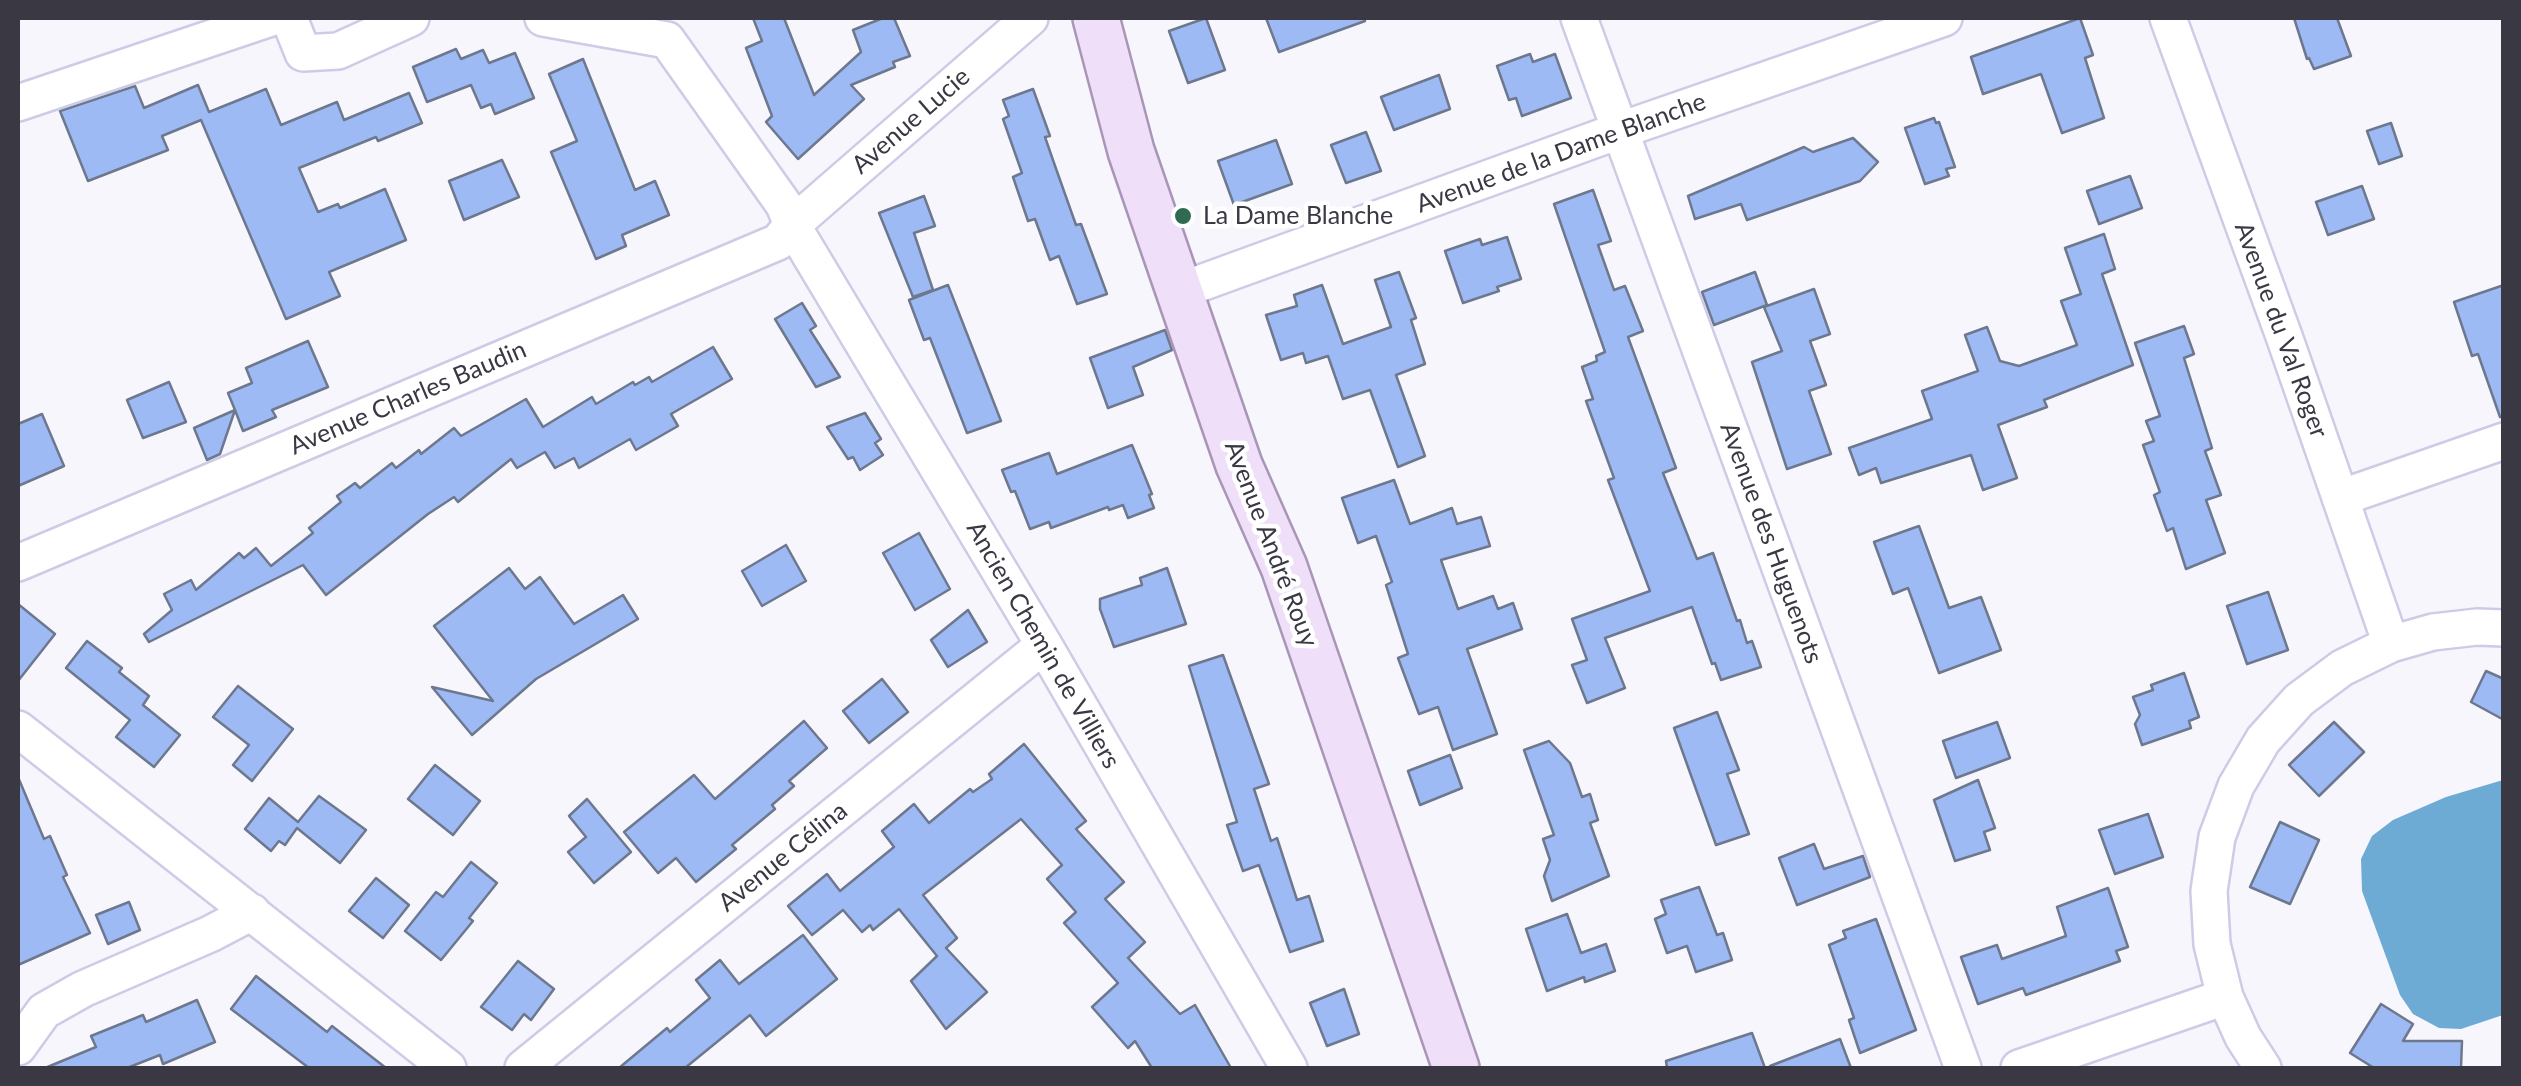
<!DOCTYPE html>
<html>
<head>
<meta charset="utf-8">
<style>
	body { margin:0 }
	#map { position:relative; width:2521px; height:1086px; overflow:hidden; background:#f7f6fc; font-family:Lato,sans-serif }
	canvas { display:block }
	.frame { position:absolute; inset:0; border:20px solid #393843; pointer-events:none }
</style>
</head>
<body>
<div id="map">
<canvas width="2521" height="1086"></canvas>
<div class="frame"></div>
</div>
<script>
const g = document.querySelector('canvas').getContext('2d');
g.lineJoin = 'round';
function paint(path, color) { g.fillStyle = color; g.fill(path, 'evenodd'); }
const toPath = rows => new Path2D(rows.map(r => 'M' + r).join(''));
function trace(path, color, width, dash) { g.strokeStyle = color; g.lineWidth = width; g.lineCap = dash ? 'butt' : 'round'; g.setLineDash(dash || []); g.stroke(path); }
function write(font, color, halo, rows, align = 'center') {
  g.font = font + ' Lato,sans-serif'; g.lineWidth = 9; g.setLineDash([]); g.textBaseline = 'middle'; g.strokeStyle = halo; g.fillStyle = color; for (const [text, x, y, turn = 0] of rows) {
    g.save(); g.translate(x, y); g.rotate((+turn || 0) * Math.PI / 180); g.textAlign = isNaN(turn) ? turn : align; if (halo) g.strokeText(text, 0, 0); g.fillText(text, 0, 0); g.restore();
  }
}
paint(toPath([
	[2503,780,2503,1015,2461,1029,2439,1028,2413,1014,2400,995,2362,891,2361,859,2372,836,2393,820,2446,797]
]), '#6daad4');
const building = toPath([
	[753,18,784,18,814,95,861,52,853,30,883,18,894,18,910,56,893,62,895,67,851,85,864,99,798,159,766,122,772,116,746,48,762,41,753,18],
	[1206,18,1225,70,1188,83,1169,31,1206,18],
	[1266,18,1364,18,1365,21,1279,52,1266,18],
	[2080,18,2093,55,2085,58,2104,118,2062,133,2041,74,1983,94,1971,57,2080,18],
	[2294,18,2337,18,2351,56,2314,69,2309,58,2307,59,2294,18],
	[456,49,461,59,483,50,489,63,515,53,534,98,495,114,491,104,481,108,471,85,427,102,413,67,456,49],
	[1530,54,1533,62,1555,54,1571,98,1522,116,1516,98,1509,100,1497,66,1530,54],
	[583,59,635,190,655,181,669,215,622,235,626,246,596,259,551,152,577,141,549,74,583,59],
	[1439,75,1450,109,1394,130,1381,97,1439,75],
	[198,85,209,112,266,89,281,125,337,102,344,120,409,93,422,123,378,141,376,137,299,168,318,212,338,204,340,208,385,189,406,240,329,272,340,296,286,319,201,120,162,136,168,150,88,181,60,111,135,86,144,108,198,85],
	[1033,89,1050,136,1045,137,1054,163,1076,225,1081,224,1107,294,1077,304,1059,256,1050,260,1035,219,1028,221,1013,177,1022,173,1003,119,1009,116,1003,100,1033,89],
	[1934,118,1936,123,1939,122,1955,167,1946,169,1949,176,1925,184,1905,128,1934,118],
	[2391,123,2402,156,2379,164,2367,131,2391,123],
	[1366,132,1381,171,1346,183,1331,145,1366,132],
	[1853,138,1878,162,1860,181,1747,220,1741,204,1695,219,1688,196,1804,147,1813,152,1853,138],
	[1276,140,1292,184,1234,205,1218,161,1276,140],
	[502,160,519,197,464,220,449,181,502,160],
	[2130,176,2142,208,2099,224,2087,191,2130,176],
	[2362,186,2374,219,2328,235,2316,202,2362,186],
	[1593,190,1611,241,1598,245,1614,290,1625,286,1643,331,1628,337,1676,468,1663,473,1697,559,1713,553,1737,621,1740,620,1747,643,1752,641,1761,667,1721,680,1715,663,1712,664,1692,607,1605,638,1625,688,1587,703,1572,665,1587,660,1572,619,1650,591,1608,480,1614,478,1586,401,1593,399,1582,367,1597,361,1596,356,1605,352,1554,204,1593,190],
	[924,196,935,226,914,233,933,290,913,297,879,213,924,196],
	[2104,234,2115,269,2102,274,2133,365,2044,400,2047,407,1998,425,2017,478,1983,490,1971,455,1881,483,1876,468,1859,475,1849,448,1932,419,1922,391,1978,371,1965,335,1987,327,2000,361,2019,366,2077,345,2061,301,2081,294,2065,248,2104,234],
	[1507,237,1521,279,1497,287,1499,291,1463,303,1445,251,1480,239,1482,245,1507,237],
	[1399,272,1416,318,1411,320,1425,364,1396,375,1425,456,1398,467,1370,390,1343,399,1328,356,1306,363,1303,353,1281,360,1266,315,1297,306,1294,295,1322,285,1343,344,1391,327,1375,280,1399,272],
	[1755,272,1767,305,1714,325,1702,292,1755,272],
	[948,285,1001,421,967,433,930,338,924,340,909,300,948,285],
	[2504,285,2504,416,2500,417,2478,354,2472,356,2454,302,2504,285],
	[1814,289,1830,334,1810,341,1826,385,1809,391,1831,454,1787,469,1752,362,1782,351,1764,307,1814,289],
	[802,303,816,326,810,330,840,377,816,387,775,319,802,303],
	[2184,326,2194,354,2184,358,2212,448,2205,451,2221,495,2206,500,2225,553,2186,569,2173,528,2167,531,2154,495,2160,492,2143,445,2154,441,2146,421,2160,416,2135,343,2184,326],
	[1165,330,1172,350,1133,367,1143,395,1108,408,1090,358,1165,330],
	[308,341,328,387,272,410,276,417,243,431,235,410,220,454,207,460,194,428,235,410,228,393,252,383,246,368,308,341],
	[713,347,732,379,671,414,678,426,636,450,630,439,579,468,574,458,555,468,545,452,517,468,511,459,458,502,454,497,428,514,326,595,303,565,149,642,144,634,172,610,164,594,191,580,196,590,239,553,244,558,256,548,271,566,313,533,309,528,341,502,337,496,355,483,360,488,392,463,396,468,419,450,421,454,454,428,461,436,526,399,543,427,592,397,596,404,633,382,635,385,649,377,652,382,713,347],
	[169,382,186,422,143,438,127,400,169,382],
	[865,413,881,439,875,443,883,455,860,470,853,457,848,459,827,427,865,413],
	[42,414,64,466,18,486,18,424,42,414],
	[1132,445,1152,494,1149,495,1154,508,1128,518,1123,505,1109,510,1108,507,1051,528,1049,522,1030,529,1015,491,1011,492,1002,470,1049,453,1057,474,1132,445],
	[1394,480,1410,524,1452,508,1457,524,1481,517,1490,546,1441,560,1458,609,1493,596,1498,609,1513,603,1522,629,1467,649,1497,734,1453,750,1438,707,1419,714,1398,658,1408,654,1386,585,1392,582,1376,536,1358,543,1342,498,1394,480],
	[1919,526,1949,608,1981,597,2001,650,1939,673,1908,588,1893,594,1874,542,1919,526],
	[919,533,950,589,915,610,883,553,919,533],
	[786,545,806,581,762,606,742,571,786,545],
	[509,568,525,589,540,577,574,624,623,595,638,619,536,679,472,735,432,687,493,701,434,626,509,568],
	[1167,568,1186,624,1114,647,1100,609,1100,599,1142,585,1140,578,1167,568],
	[2268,592,2288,650,2247,664,2227,606,2268,592],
	[18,604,55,634,18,681,18,604],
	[968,610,987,642,948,667,931,640,968,610],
	[87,641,122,668,119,672,149,696,143,705,180,735,154,767,116,737,130,720,66,668,87,641],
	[1223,655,1269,784,1254,789,1271,841,1277,838,1297,900,1309,896,1323,941,1290,952,1259,865,1243,871,1227,825,1237,822,1189,666,1223,655],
	[2486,671,2504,679,2504,720,2471,702,2486,671],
	[2184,673,2199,717,2189,721,2191,728,2142,745,2135,724,2140,715,2133,697,2153,690,2151,685,2184,673],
	[882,679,908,712,869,743,843,711,882,679],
	[238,686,293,729,252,781,233,765,249,745,213,717,238,686],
	[1717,712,1739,770,1727,774,1749,834,1716,845,1674,728,1717,712],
	[804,721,827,748,789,781,794,786,772,805,775,809,732,845,736,849,696,882,676,858,658,873,624,832,694,775,715,799,804,721],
	[1997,722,2010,758,1956,778,1943,741,1997,722],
	[2334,722,2364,752,2319,796,2289,765,2334,722],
	[1549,741,1570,763,1582,797,1590,794,1598,820,1590,823,1609,876,1552,901,1544,876,1550,860,1543,839,1554,835,1524,750,1549,741],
	[1024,744,1086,821,1076,829,1124,882,1105,899,1145,942,1128,958,1180,1014,1195,1005,1231,1068,1152,1068,1135,1041,1128,1048,1092,1007,1118,983,1064,923,1076,912,1047,879,1062,865,1021,819,923,895,957,938,946,948,987,992,946,1029,911,981,937,956,899,909,873,930,870,925,862,932,843,910,812,935,788,906,827,874,840,891,894,847,882,831,914,804,929,823,970,789,973,792,992,779,989,774,1024,744],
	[1450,755,1462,788,1420,805,1408,771,1450,755],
	[435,765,480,801,453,835,408,799,435,765],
	[18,777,44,839,50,836,67,875,63,877,90,933,18,965,18,777],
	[1978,780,1995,828,1984,832,1990,850,1955,861,1934,800,1978,780],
	[319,796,366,830,340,863,297,828,285,845,279,841,271,851,245,829,269,798,298,822,319,796],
	[587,799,631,852,594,883,568,852,586,837,569,816,587,799],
	[2148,814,2163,857,2115,874,2099,830,2148,814],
	[2280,822,2319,840,2290,904,2250,887,2280,822],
	[1814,844,1824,869,1863,856,1870,877,1797,905,1779,858,1814,844],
	[471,862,497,883,469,918,473,921,441,960,405,931,436,892,443,897,471,862],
	[376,878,409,905,383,938,349,911,376,878],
	[1699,887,1717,935,1723,933,1732,960,1696,972,1687,946,1667,953,1655,919,1666,914,1661,900,1699,887],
	[2108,888,2128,947,2116,951,2120,961,2026,995,2023,988,1978,1004,1961,957,1997,945,2002,959,2066,936,2057,907,2108,888],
	[129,902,140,930,108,944,96,915,129,902],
	[1567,914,1581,953,1606,944,1615,971,1585,982,1584,977,1547,991,1526,929,1567,914],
	[1876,919,1916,1030,1860,1053,1849,1020,1854,1018,1829,945,1846,938,1843,931,1876,919],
	[803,935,837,979,766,1036,750,1015,685,1068,619,1068,667,1028,670,1032,710,998,696,980,720,960,739,984,803,935],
	[518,961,554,989,531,1020,524,1014,512,1030,481,1007,518,961],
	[256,976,327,1032,332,1026,386,1068,309,1068,231,1009,256,976],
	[1344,989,1359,1034,1327,1046,1310,1003,1344,989],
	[197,1000,215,1042,163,1064,160,1055,127,1068,45,1068,96,1047,91,1036,143,1015,146,1022,197,1000],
	[2381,1004,2413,1024,2403,1041,2462,1041,2461,1068,2374,1068,2350,1053,2381,1004],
	[1752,1033,1765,1068,1667,1068,1666,1061,1752,1033],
	[1840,1039,1851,1068,1770,1068,1770,1066,1840,1039]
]);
paint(building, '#9ebaf4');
trace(building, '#6d788f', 2.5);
const minor = toPath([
	[289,18,303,53,338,51,411,18],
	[543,18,667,40,684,64,784,205,792,225,1044,645,1289,1068],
	[1579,18,1963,1068],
	[2168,18,2285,339,2391,644],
	[18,103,271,18],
	[1179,291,1621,130,1944,18],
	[2340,498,2504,441],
	[18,563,778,242,792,225,1030,18],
	[18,729,448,1068],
	[18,1047,44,1011,83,989,210,934,252,912],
	[523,1068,1044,645],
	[2019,1068,2225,997],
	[2263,1068,2243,1037,2225,997,2212,944,2209,891,2217,837,2236,786,2263,740,2299,700,2342,668,2391,644,2433,632,2477,627,2504,628]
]);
const major = toPath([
	[1096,18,1131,151,1239,465,1284,567,1456,1068]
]);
trace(minor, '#cdcbe6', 40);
trace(major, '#a996b7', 50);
trace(minor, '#fff', 35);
trace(major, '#f0dff9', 45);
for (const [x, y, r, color] of [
	[1183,216,10,"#316a53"]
]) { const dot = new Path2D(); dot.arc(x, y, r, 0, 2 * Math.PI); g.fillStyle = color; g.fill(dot); trace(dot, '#fff', 4); }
write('25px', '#393843', '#fff', [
	["Avenue Lucie",911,121,-41],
	["Avenue de la Dame Blanche",1561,153,-20],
	["Avenue du Val Roger",2281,330,70],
	["Avenue Charles Baudin",408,398,-23],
	["Avenue des Huguenots",1771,543,70],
	["Avenue André Rouy",1271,544,69],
	["Ancien Chemin de Villiers",1043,645,60],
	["Avenue Célina",783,857,-39]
]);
write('25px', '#393843', '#fff', [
	["La Dame Blanche",1203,216]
], 'left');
</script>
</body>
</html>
